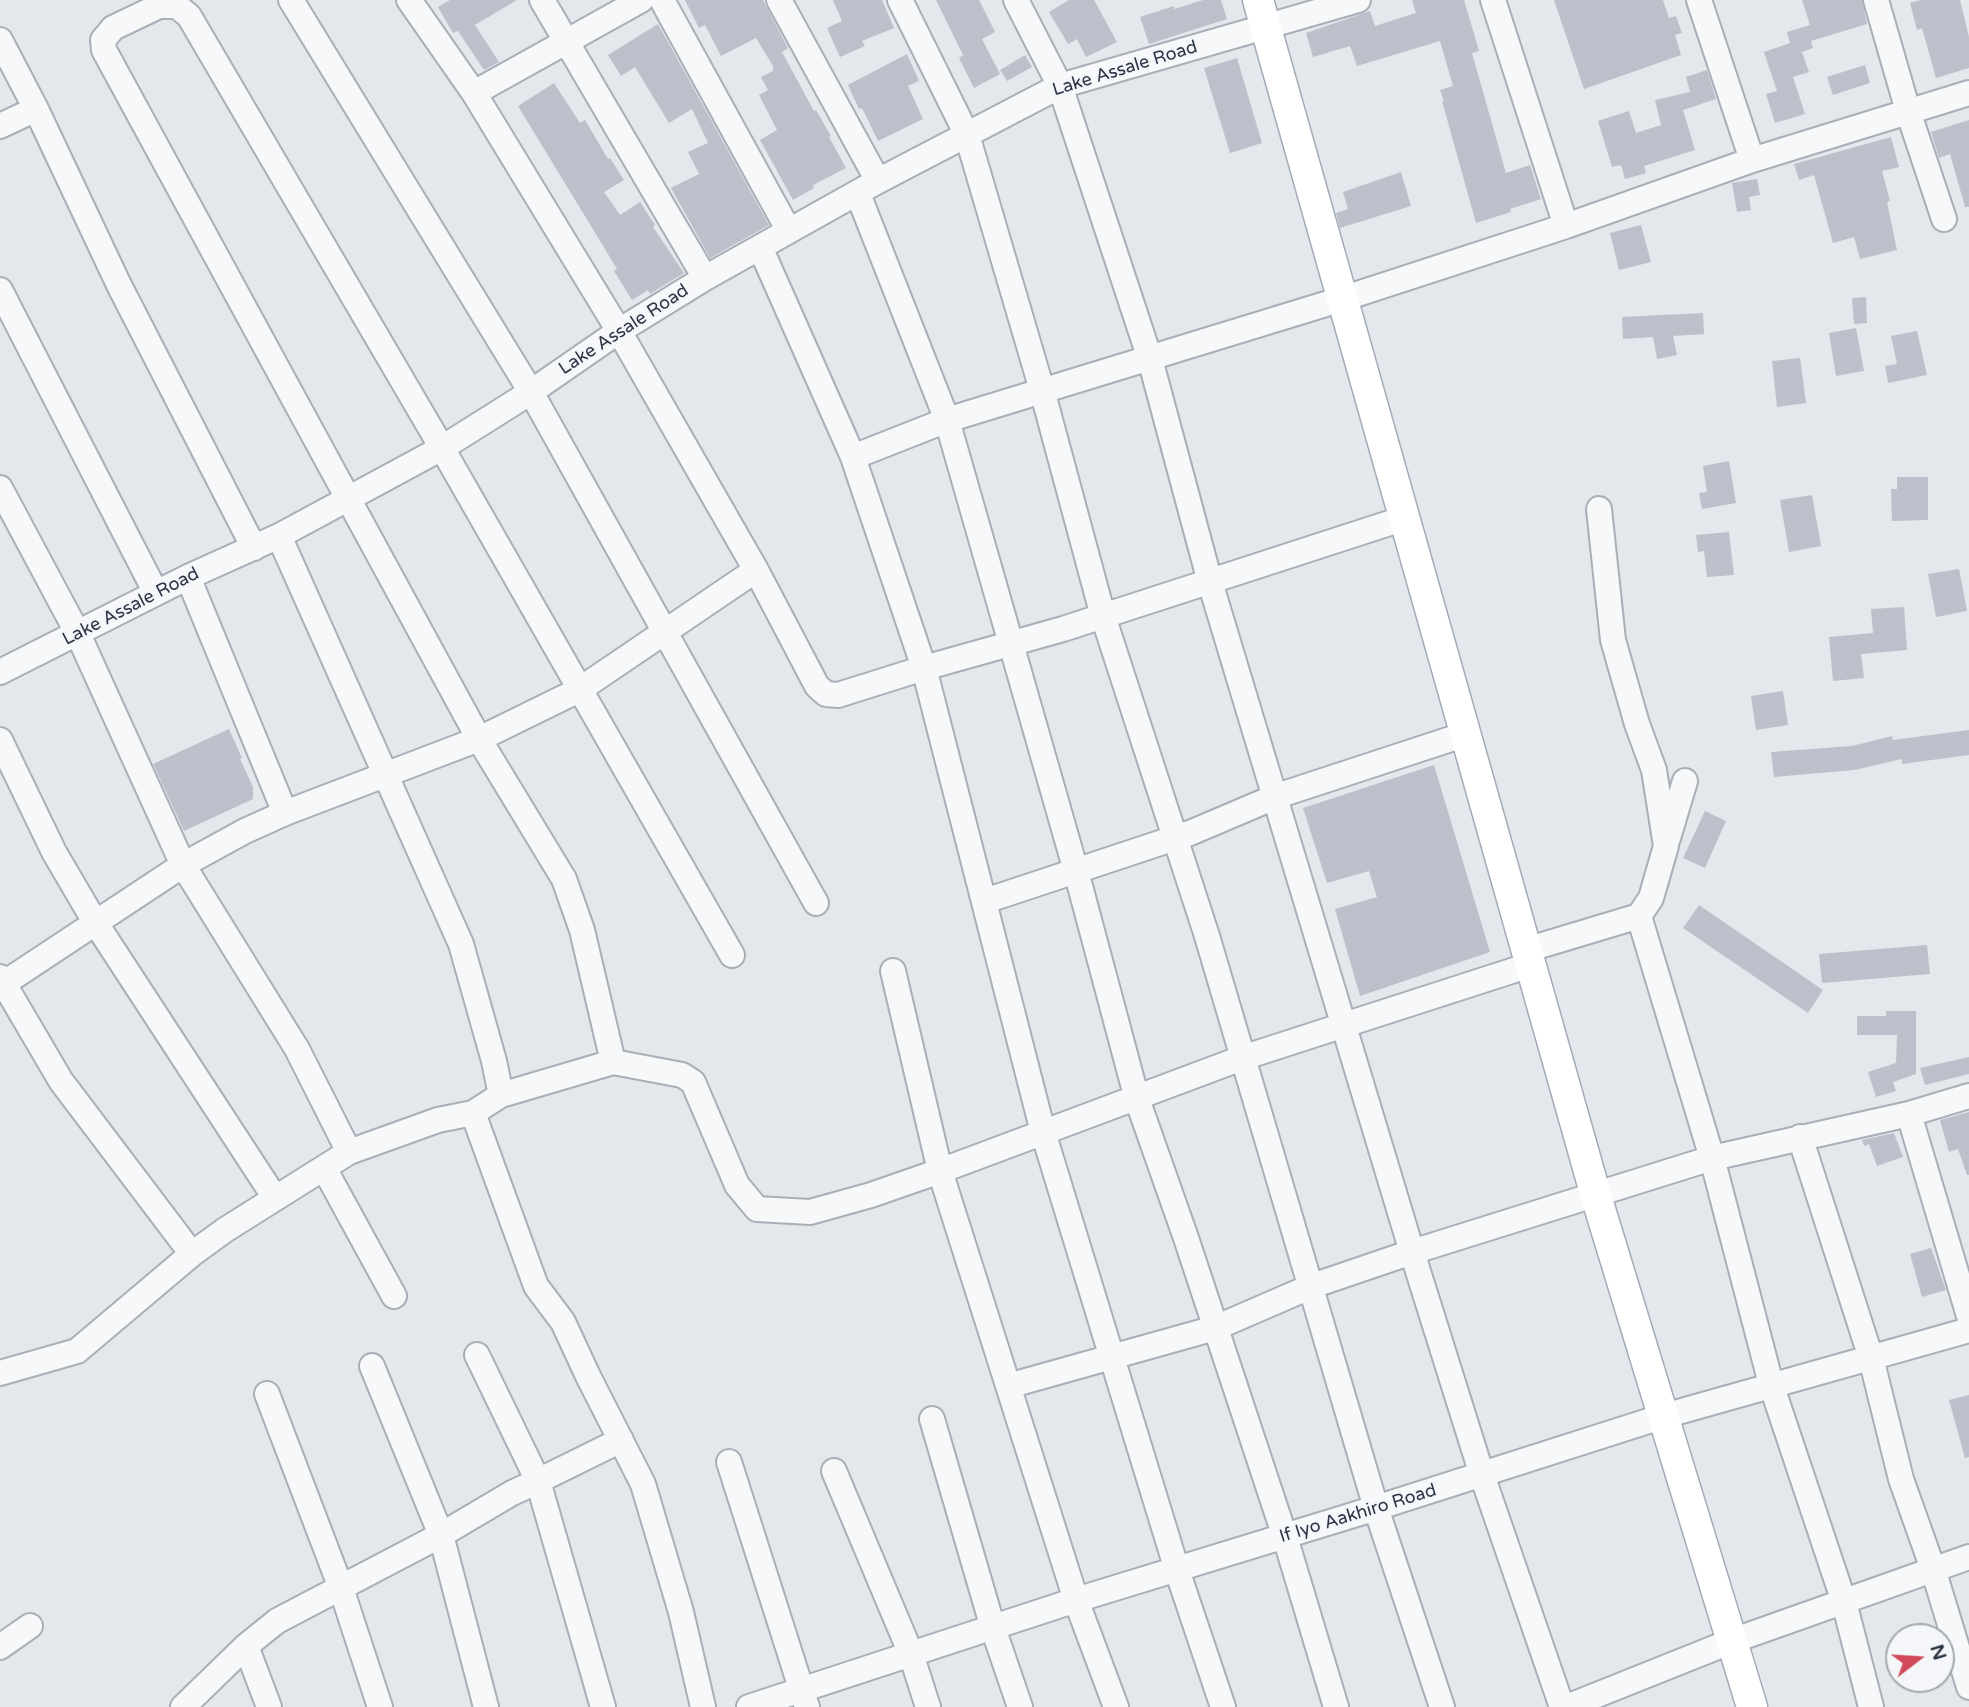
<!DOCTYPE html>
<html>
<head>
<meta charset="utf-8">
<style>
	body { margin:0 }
	#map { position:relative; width:1969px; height:1707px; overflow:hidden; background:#e4e7ec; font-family:"Varela Round",sans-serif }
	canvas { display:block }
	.north { position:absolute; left:1885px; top:1623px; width:70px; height:70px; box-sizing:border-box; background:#f4f6f9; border:2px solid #a4a8b1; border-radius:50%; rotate:73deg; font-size:19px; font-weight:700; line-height:28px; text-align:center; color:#2b3445 }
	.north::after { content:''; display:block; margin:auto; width:24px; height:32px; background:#d1495b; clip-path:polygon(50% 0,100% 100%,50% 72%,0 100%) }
</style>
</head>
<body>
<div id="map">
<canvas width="1969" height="1707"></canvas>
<div class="north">N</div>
</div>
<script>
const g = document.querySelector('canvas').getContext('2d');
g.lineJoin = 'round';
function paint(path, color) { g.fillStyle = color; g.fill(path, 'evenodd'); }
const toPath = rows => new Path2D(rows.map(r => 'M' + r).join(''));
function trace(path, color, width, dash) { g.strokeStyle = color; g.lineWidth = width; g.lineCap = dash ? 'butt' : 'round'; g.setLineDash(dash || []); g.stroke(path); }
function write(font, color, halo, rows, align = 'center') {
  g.font = font + ' "Varela Round",sans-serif'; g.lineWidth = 5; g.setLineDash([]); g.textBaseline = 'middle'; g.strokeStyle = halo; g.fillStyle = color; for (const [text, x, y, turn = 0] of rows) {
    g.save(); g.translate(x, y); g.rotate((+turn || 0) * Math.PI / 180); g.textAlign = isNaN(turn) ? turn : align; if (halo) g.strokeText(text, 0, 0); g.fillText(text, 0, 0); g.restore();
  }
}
paint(toPath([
	[450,0,517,0,475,25,499,62,484,70,458,31,453,33,438,7],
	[685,0,763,0,788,48,782,52,814,111,816,110,831,136,829,137,846,168,813,185,814,188,793,200,760,140,777,130,759,95,768,90,761,77,773,71,773,66,756,38,721,56,705,25,699,28],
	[833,0,882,0,894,28,862,41,865,46,840,57,827,28,842,21],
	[936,0,979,0,995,32,982,39,1000,74,974,88,959,58,963,55],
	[1069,0,1094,0,1117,42,1086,57,1077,39,1068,44,1049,12],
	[1203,0,1221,0,1227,19,1149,44,1140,17,1174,6,1174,9],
	[1412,0,1464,0,1479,51,1472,53,1506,173,1530,165,1541,199,1510,209,1511,212,1476,223,1442,101,1444,101,1440,90,1453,86,1440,41,1357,66,1350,46,1313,57,1306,33,1370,11,1375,26,1416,13],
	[1554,0,1663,0,1669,18,1676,16,1682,33,1675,35,1681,55,1584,89],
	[1802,0,1862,0,1867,24,1811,41,1813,48,1802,52,1809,72,1793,77,1805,114,1775,123,1766,94,1777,91,1764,52,1790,43,1787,32,1810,25],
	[1921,0,1960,0,1969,37,1969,68,1936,78,1922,28,1917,30,1910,3],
	[658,24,769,225,710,258,671,188,699,174,688,152,708,143,692,109,669,123,635,67,621,76,608,55],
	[907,54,919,81,908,86,923,119,878,141,862,108,859,109,848,85],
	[1025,55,1032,67,1007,81,1000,70],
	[1237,58,1262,143,1230,153,1204,68],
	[1865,65,1870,83,1833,95,1827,77],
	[1707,70,1716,99,1683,110,1695,150,1644,166,1646,173,1625,179,1621,165,1612,167,1598,121,1629,111,1636,133,1661,125,1655,100,1690,92,1686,77],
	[554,83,580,123,585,120,608,159,610,158,624,180,604,192,620,215,640,202,655,225,653,227,684,273,650,294,648,290,632,300,614,271,617,269,518,106],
	[1969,120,1969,207,1965,207,1950,154,1939,158,1931,132],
	[1891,137,1899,167,1882,171,1890,201,1887,202,1897,250,1860,259,1854,237,1833,243,1814,175,1799,180,1794,164],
	[1401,172,1411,206,1340,228,1336,213,1348,209,1343,192],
	[1757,179,1760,195,1749,197,1751,210,1737,212,1732,183],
	[1641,225,1651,262,1619,270,1610,233],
	[1866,297,1867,323,1854,324,1852,298],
	[1703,313,1704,334,1673,336,1677,355,1657,359,1653,337,1623,339,1622,317],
	[1856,328,1864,371,1836,376,1829,333],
	[1917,331,1927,375,1888,383,1885,366,1897,364,1891,336],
	[1800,358,1806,403,1777,407,1772,361],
	[1729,461,1736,503,1702,509,1699,493,1707,492,1703,466],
	[1897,477,1928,477,1928,520,1892,521,1891,489,1897,489],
	[1812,495,1821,546,1789,552,1780,500],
	[1729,532,1734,575,1707,577,1704,551,1698,552,1696,535],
	[1959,569,1967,611,1936,617,1928,574],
	[1904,607,1907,650,1861,654,1864,678,1833,681,1829,637,1873,633,1871,609],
	[1783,691,1788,725,1756,730,1751,696],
	[229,729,242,758,240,759,253,787,253,799,184,831,153,764],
	[1969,730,1969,755,1902,764,1902,759,1854,770,1774,777,1771,752,1852,746,1892,736,1893,740],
	[1434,765,1490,952,1360,996,1335,909,1377,897,1369,871,1327,883,1303,808],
	[1705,811,1726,821,1705,868,1683,858],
	[1699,905,1823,990,1808,1013,1683,928],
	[1927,945,1930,974,1822,983,1819,954],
	[1886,1011,1916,1011,1916,1074,1893,1082,1896,1091,1876,1097,1868,1072,1896,1063,1897,1035,1857,1035,1857,1016,1886,1016],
	[1969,1057,1969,1074,1925,1085,1920,1068],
	[1969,1112,1969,1175,1967,1175,1958,1149,1949,1152,1940,1120],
	[1894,1133,1903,1157,1877,1166,1869,1144,1864,1146,1862,1140],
	[1931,1248,1946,1290,1922,1297,1910,1254],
	[1969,1395,1969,1457,1965,1458,1949,1400]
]), '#bbc0ca');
const minor = toPath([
	[291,0,531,392,816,903],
	[409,0,474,93,619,331,756,570],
	[542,0,705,278],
	[662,0,789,231],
	[779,0,878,181],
	[900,0,967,135,1042,390,1103,616,1207,936,1376,1508,1442,1707],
	[1016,0,1060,86,1150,359,1210,582,1412,1252,1482,1475,1562,1707],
	[1493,0,1566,226],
	[1699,0,1752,160],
	[1876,0,1908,111,1944,219],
	[0,40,36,109,119,285,254,548],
	[474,93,641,0],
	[0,126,36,109],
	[858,194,947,420,1342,299,1566,226,1752,160,1969,93],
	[760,247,853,457,924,668,1043,1132,1177,1570,1223,1707],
	[0,290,156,593],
	[853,457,947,420,1076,871,1137,1099,1186,1238,1285,1537,1336,1707],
	[0,488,78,634,183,865,297,1049,349,1152],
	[1599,509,1613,640,1637,724,1654,770,1666,846,1651,898,1639,916],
	[279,536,461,944,494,1061,501,1095],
	[188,577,285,813],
	[0,672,188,577,279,536,442,448,531,392,619,331,705,278,878,181,1060,86,1358,0],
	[0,740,54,852,95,922,275,1198],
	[1668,838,1685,781],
	[985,901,1190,833,1277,796,1466,734],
	[1526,950,1639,916,1712,1158,1771,1384,1844,1602,1871,1707],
	[893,971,940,1171,1076,1600,1116,1707],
	[0,977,61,1081,192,1254],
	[3,984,183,865,245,831,285,813,479,739,579,690,756,570,817,686,826,694,838,695,924,668,1063,629,1405,518],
	[613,1062,682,1075,693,1082,737,1185,757,1209,810,1212,871,1195,940,1171,1242,1058,1530,965],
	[473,1113,536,1286,563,1322,588,1376,643,1484,681,1612,703,1707],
	[1909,1114,1969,1316],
	[1800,1137,1871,1358,1901,1479,1933,1569,1969,1687],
	[324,1168,394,1296],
	[477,1355,538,1481,621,1440],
	[372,1366,441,1535,486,1707],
	[0,1373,77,1351,192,1254,225,1230,349,1152,438,1120,473,1113,501,1095,613,1062,582,930,564,879,479,739,104,50,103,40,113,28,159,6,177,6,189,16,442,448,732,955],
	[1008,1386,1215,1328,1312,1286,1412,1252,1712,1158,1909,1114,1969,1096],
	[267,1394,341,1588,380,1707],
	[932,1419,993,1628,1020,1707],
	[729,1462,807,1707],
	[834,1471,911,1654,928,1707],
	[246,1646,269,1707],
	[0,1647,30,1626],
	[183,1707,246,1646,277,1621,441,1535,512,1493,538,1481,603,1707],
	[749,1707,1076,1600,1376,1508,1664,1416,1969,1330],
	[1567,1707,1732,1641,1969,1557]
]);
const major = toPath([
	[1258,0,1596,1196,1752,1707]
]);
trace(minor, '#a9aeb7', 28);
trace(major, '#a3abb8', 33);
trace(minor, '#f7f8fa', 24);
trace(major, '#fff', 30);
write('18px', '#2b3445', '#f4f6f9', [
	["Lake Assale Road",1125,69,-17],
	["Lake Assale Road",624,330,-33],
	["Lake Assale Road",131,607,-27],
	["If Iyo Aakhiro Road",1358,1514,-17]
]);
</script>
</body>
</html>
